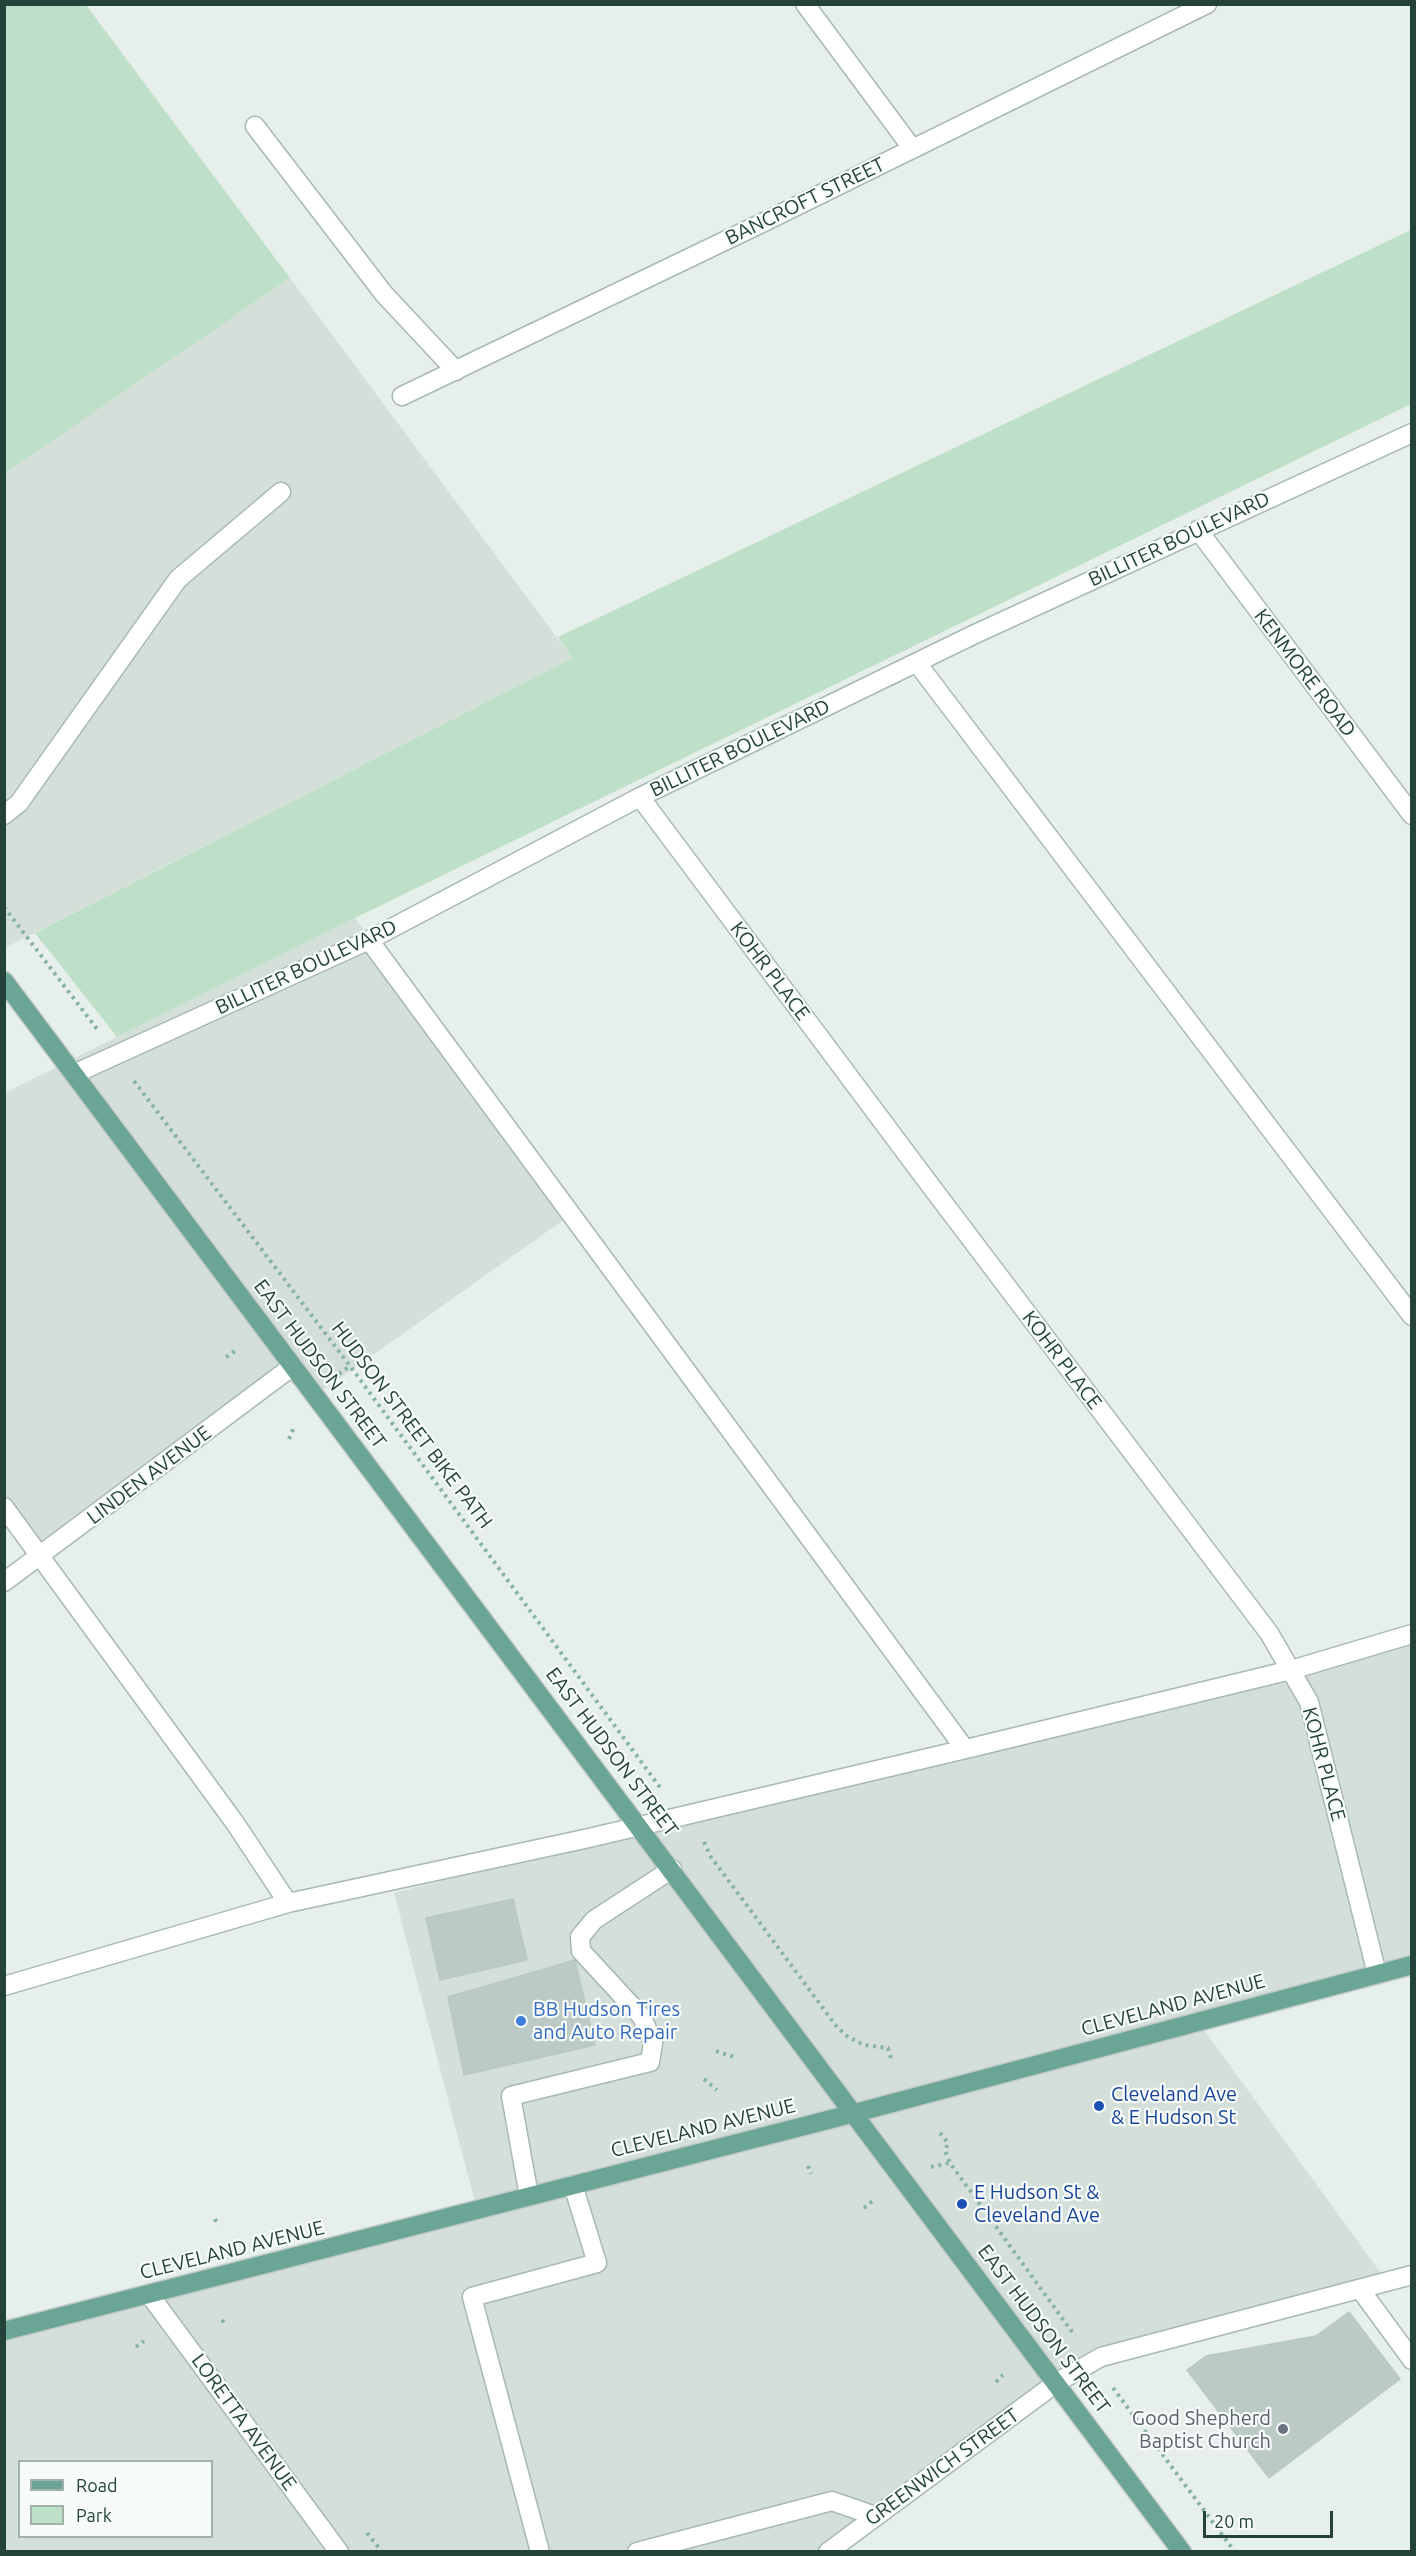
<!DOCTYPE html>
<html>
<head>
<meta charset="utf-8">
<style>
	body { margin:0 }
	#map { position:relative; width:1416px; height:2556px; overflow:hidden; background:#e6efeb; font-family:Ubuntu,sans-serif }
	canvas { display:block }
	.frame { position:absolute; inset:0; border:6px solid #24423a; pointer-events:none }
	.legend { position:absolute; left:18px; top:2460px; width:195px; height:78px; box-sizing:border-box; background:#f7fbf9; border:2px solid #a3b1ad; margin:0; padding:8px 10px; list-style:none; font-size:18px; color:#24423a }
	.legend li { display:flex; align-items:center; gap:12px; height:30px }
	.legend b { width:30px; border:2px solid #a3b1ad }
	.scale { position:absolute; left:1203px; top:2511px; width:130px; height:27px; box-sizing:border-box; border:3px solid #24423a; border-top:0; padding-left:8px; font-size:18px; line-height:21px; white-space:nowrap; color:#24423a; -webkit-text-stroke:4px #f7fbf9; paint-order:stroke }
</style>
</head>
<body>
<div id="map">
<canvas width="1416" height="2556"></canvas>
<div class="frame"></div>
<ul class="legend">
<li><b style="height:8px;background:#6aa596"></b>Road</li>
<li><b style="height:16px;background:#bfe0c8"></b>Park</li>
</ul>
<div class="scale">20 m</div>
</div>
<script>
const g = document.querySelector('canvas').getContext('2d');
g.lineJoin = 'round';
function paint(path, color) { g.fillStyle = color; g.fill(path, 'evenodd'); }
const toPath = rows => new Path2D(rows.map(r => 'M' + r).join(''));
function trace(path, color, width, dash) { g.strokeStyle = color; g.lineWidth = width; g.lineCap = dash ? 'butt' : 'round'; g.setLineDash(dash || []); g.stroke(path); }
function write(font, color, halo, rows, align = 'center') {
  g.font = font + ' Ubuntu,sans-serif'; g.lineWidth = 4.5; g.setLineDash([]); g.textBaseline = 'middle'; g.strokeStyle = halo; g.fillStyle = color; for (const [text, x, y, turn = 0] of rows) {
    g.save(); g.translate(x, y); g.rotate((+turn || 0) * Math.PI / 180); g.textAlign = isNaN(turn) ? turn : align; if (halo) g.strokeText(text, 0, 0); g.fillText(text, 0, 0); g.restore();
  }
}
paint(toPath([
	[290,278,572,658,5,948,4,473],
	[355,918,572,1214,312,1398,287,1365,46,1555,5,1502,5,1093],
	[1409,1631,1412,1643,1411,1967,1199,2023,1383,2276,1057,2378,822,2551,5,2552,5,2329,477,2210,394,1893],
	[20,2462,212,2462,212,2536,20,2536]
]), '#d4dfda');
paint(toPath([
	[5,4,86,5,290,278,5,473],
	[1411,230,1411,404,355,918,117,1037,35,933,572,658,558,637]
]), '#bfe0c8');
const building = toPath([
	[513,1899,527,1960,440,1980,426,1918,513,1899],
	[575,1960,595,2045,464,2075,448,1997,575,1960],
	[1349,2312,1400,2379,1269,2478,1187,2370,1206,2356,1316,2336,1349,2312]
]);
paint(building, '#bbcac4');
trace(building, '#b8c9c2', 1.5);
const minor = toPath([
	[805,4,912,148],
	[255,126,384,294,456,371],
	[402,396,762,223,1207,4],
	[1198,530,1412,815],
	[917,663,1412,1316],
	[640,797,924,1177,1269,1633,1309,1702,1377,1974],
	[4,815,19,803,178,579,281,492],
	[369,940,965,1749],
	[74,1074,369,940,640,797,973,635,1412,433],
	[4,1507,235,1823,288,1903],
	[4,1582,293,1366],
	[4,1986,288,1903,589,1838,970,1748,1291,1670,1412,1634],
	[529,2196,511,2096,650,2062,653,2043,642,2017,581,1951,580,1937,594,1920,672,1869],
	[1360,2289,1412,2360],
	[149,2294,339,2552],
	[540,2552,472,2297,597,2263,573,2185],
	[637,2552,832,2501,875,2516],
	[828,2552,1056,2383,1101,2357,1412,2275]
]);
const major = toPath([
	[4,981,1182,2552],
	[4,2331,855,2113,1412,1965]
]);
trace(minor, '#a8b8b2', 21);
trace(major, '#c2cac8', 21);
trace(toPath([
	[4,907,97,1029],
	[134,1081,350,1366,662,1790],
	[226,1357,238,1349],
	[339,1374,350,1366],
	[289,1439,294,1427],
	[704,1842,711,1857,837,2027,848,2037,864,2045,888,2048,891,2058],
	[716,2051,734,2057],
	[704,2079,717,2090],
	[940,2133,948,2143,945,2151,950,2163,1075,2336],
	[808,2166,811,2174],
	[931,2167,950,2163],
	[864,2208,875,2199],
	[215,2219,218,2226],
	[222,2320,226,2325],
	[136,2347,144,2341],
	[996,2382,1003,2375],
	[1113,2388,1235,2552],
	[367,2533,382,2552]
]), '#86b3a5', 4, [3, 4.5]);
trace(minor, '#fff', 18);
trace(major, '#6aa596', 18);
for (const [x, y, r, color] of [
	[521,2021,6,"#3f7fe0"],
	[1099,2106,6,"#1a4fb4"],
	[962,2204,6,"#1a4fb4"],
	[1283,2429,6,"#6b7280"]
]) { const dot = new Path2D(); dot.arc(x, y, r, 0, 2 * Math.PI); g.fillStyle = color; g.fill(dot); trace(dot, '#f7fbf9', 2); }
write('20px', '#24423a', '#f7fbf9', [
	["BANCROFT STREET",805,201,-26],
	["BILLITER BOULEVARD",1179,539,-25],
	["KENMORE ROAD",1305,673,53],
	["BILLITER BOULEVARD",740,748,-26],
	["BILLITER BOULEVARD",306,967,-25],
	["KOHR PLACE",770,971,53],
	["KOHR PLACE",1062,1360,53],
	["EAST HUDSON STREET",320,1364,53],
	["HUDSON STREET BIKE PATH",412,1425,53],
	["LINDEN AVENUE",149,1475,-37],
	["EAST HUDSON STREET",612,1752,53],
	["KOHR PLACE",1324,1764,75],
	["CLEVELAND AVENUE",1173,2005,-15],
	["CLEVELAND AVENUE",703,2128,-14],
	["CLEVELAND AVENUE",232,2250,-14],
	["EAST HUDSON STREET",1044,2329,53],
	["LORETTA AVENUE",244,2422,54],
	["GREENWICH STREET",942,2467,-36]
]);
write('20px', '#366cbe', '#f7fbf9', [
	["BB Hudson Tires",533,2009],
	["and Auto Repair",533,2032]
], 'left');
write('20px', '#164399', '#f7fbf9', [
	["Cleveland Ave",1111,2094],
	["& E Hudson St",1111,2117],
	["E Hudson St &",974,2192],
	["Cleveland Ave",974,2215]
], 'left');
write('20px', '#5b616d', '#f7fbf9', [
	["Good Shepherd",1271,2418],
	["Baptist Church",1271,2441]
], 'right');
</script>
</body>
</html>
